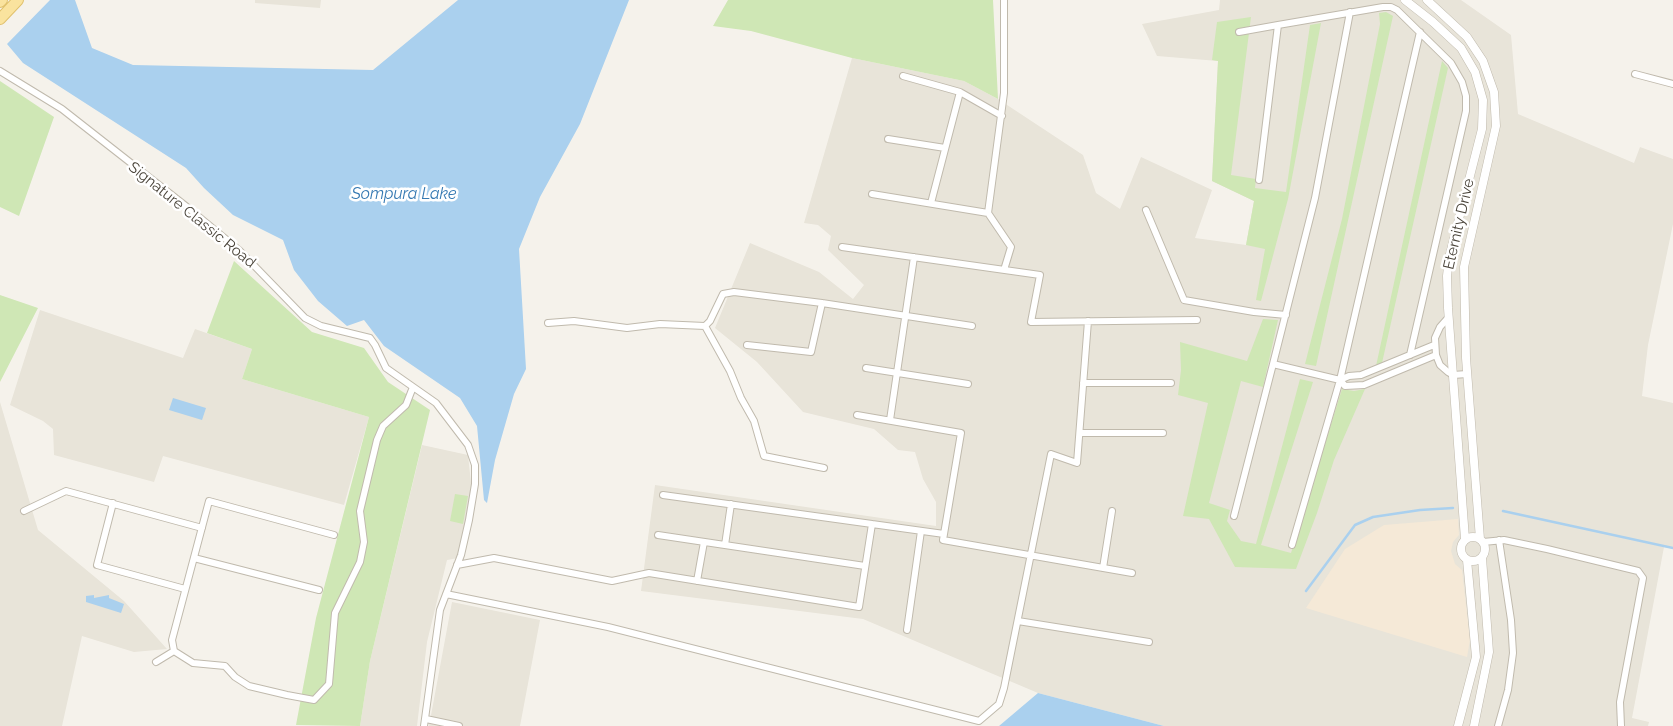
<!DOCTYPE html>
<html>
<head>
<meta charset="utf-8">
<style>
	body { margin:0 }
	canvas { display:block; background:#f5f2eb }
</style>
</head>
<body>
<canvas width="1673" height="726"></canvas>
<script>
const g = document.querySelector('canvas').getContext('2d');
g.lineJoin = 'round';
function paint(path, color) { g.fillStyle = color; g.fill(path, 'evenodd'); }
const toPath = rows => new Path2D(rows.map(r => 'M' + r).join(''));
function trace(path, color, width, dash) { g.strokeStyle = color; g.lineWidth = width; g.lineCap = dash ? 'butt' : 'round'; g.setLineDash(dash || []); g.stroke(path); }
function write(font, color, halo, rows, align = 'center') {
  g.font = font + ' Raleway,sans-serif'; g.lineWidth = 5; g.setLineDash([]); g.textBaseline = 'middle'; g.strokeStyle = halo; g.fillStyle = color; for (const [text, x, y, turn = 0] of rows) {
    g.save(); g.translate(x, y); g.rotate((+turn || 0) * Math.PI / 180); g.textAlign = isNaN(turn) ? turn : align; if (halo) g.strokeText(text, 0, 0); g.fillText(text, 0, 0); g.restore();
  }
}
paint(toPath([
	[255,0,321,0,320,8,255,3],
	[1220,0,1461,0,1511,35,1518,114,1634,163,1640,147,1673,159,1673,224,1648,345,1642,396,1673,403,1673,548,1664,547,1632,718,1649,722,1648,726,1164,726,1038,693,863,619,641,591,655,485,936,526,936,502,923,479,915,452,898,450,874,429,803,412,757,362,715,328,750,243,819,272,853,299,864,285,828,250,831,236,818,225,804,223,852,58,964,81,998,99,1083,155,1096,193,1120,209,1141,157,1212,190,1195,238,1246,245,1254,201,1212,181,1218,61,1157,56,1142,24,1219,10],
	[40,310,183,358,195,329,252,349,242,379,369,417,344,505,163,456,154,482,54,455,53,429,43,421,10,405],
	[0,402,38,530,124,601,167,649,134,652,82,636,62,726,0,726],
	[422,445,468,455,472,492,458,558,447,560,427,642,417,726,360,726,370,661],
	[452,602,540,620,520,726,429,726]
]), '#e8e4d9');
paint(toPath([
	[1458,519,1459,535,1453,542,1451,551,1455,564,1462,570,1470,640,1467,657,1306,608,1345,549,1384,525]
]), '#f5e9d7');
paint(toPath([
	[728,0,993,0,998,99,964,81,852,58,751,31,713,26],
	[1386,12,1393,16,1316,366,1305,364,1342,219,1380,24,1379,13],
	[1251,17,1231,175,1256,179,1255,188,1286,192,1310,25,1321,23,1288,199,1261,301,1256,300,1265,249,1246,245,1254,201,1212,181,1218,61,1212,60,1217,22],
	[1442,61,1448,68,1382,363,1376,366],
	[0,81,54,117,19,216,0,207],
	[234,261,312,332,364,348,388,382,430,410,370,661,360,726,296,725,316,618,369,417,242,379,252,349,207,333],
	[0,295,38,308,0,382],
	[1263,319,1278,320,1263,387,1241,381,1209,503,1230,510,1227,521,1241,541,1256,544,1300,379,1313,382,1261,545,1291,553,1342,389,1354,391,1365,389,1334,460,1317,513,1296,569,1235,567,1209,519,1183,516,1208,403,1178,395,1181,370,1180,342,1247,361],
	[455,494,468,496,463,524,450,521]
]), '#cfe7b5');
paint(toPath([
	[50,0,75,0,92,48,133,65,373,70,458,0,629,0,580,124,540,197,519,249,526,369,514,394,495,460,487,503,484,500,477,426,460,398,384,346,364,320,347,326,318,301,294,270,283,240,233,215,204,188,186,168,23,63,7,44],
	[173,398,206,408,202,420,169,410],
	[94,595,94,598,109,595,109,598,124,604,121,613,86,602,86,596],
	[1038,693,1164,726,999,726]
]), '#aad0ee');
trace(toPath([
	[1503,511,1673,548],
	[1306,591,1355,525,1373,517,1420,510,1453,508]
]), '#aad0ee', 2.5);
const minor = toPath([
	[1239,32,1278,25],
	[0,71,62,109,187,207,239,250,305,318,321,326,370,338,375,345,386,368,436,403,468,445,475,465,475,484,469,520,461,555,440,610,424,726],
	[1635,74,1673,84],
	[903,76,960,92,1002,116],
	[888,139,945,148],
	[1259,180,1278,25,1383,7,1391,7,1397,10,1451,63,1462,82,1466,96,1466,111,1410,355],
	[872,194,988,213],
	[931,203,960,92],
	[1146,210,1184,300,1254,312,1286,315],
	[842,247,1040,275,1031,322,1197,320],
	[1004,270,1011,247,988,213,1004,93,1004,0],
	[1448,318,1440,327,1435,338,1436,355,1440,365,1448,372,1453,375,1467,374],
	[548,323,574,321,627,328,660,324,705,326,710,321,723,294,734,292,822,303,972,326],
	[705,326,730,371,741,398,754,421,764,456,824,468],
	[747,345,811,352,822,303],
	[1273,364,1315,198,1350,12],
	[866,368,968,384],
	[1340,380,1345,386,1364,385,1436,355],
	[1083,383,1171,383],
	[857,415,961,433,943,540,1132,573],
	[890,420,914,257],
	[1080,433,1163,433],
	[663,495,944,534],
	[113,503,97,565,185,589],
	[24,511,66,491,202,528],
	[1234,516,1273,364,1340,380,1349,376,1361,375,1434,345],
	[334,535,209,501,172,640,174,651,193,663,225,666,235,677,249,686,287,695,314,700,329,684,335,613,360,562,364,542,360,511,377,440,383,426,406,405,413,387],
	[658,535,865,566],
	[1483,542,1504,540,1547,549,1638,571,1643,578,1620,702,1621,726],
	[725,545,731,504],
	[1292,545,1340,380,1420,32],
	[194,558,319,590],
	[457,565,494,558,612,581,649,573,859,607,872,524],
	[1103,568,1112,511],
	[697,581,704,542],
	[446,594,608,627,979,721,999,704,1004,688,1051,454,1077,463,1088,321],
	[1018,621,1149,642],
	[907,630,921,531],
	[156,662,174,651],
	[426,719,459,726],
	[1498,726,1508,690,1513,653,1511,620,1499,540]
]);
const tertiary = toPath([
	[1405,0,1433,22,1461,48,1475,72,1483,100,1482,129,1449,258,1447,276,1448,308,1465,539],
	[1427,0,1467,37,1483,61,1494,92,1496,126,1464,267,1466,358,1480,539],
	'1461 549a12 12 0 1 1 24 0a12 12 0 1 1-24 0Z',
	[1458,726,1476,657,1467,560],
	[1474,726,1489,652,1482,558]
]);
const primary = toPath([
	[0,2,2,0],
	[0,19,18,0]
]);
trace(minor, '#c0baad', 8);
trace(tertiary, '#c0baad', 9);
trace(primary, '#e0c16d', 12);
trace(minor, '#fff', 6);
trace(tertiary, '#fff', 8);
trace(primary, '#fae39e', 10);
write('15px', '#494339', '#fff', [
	["Signature Classic Road",192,215,39],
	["Eternity Drive",1459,224,-77]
]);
write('italic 16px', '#3579b2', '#fff', [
	["Sompura Lake",404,194]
]);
</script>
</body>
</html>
